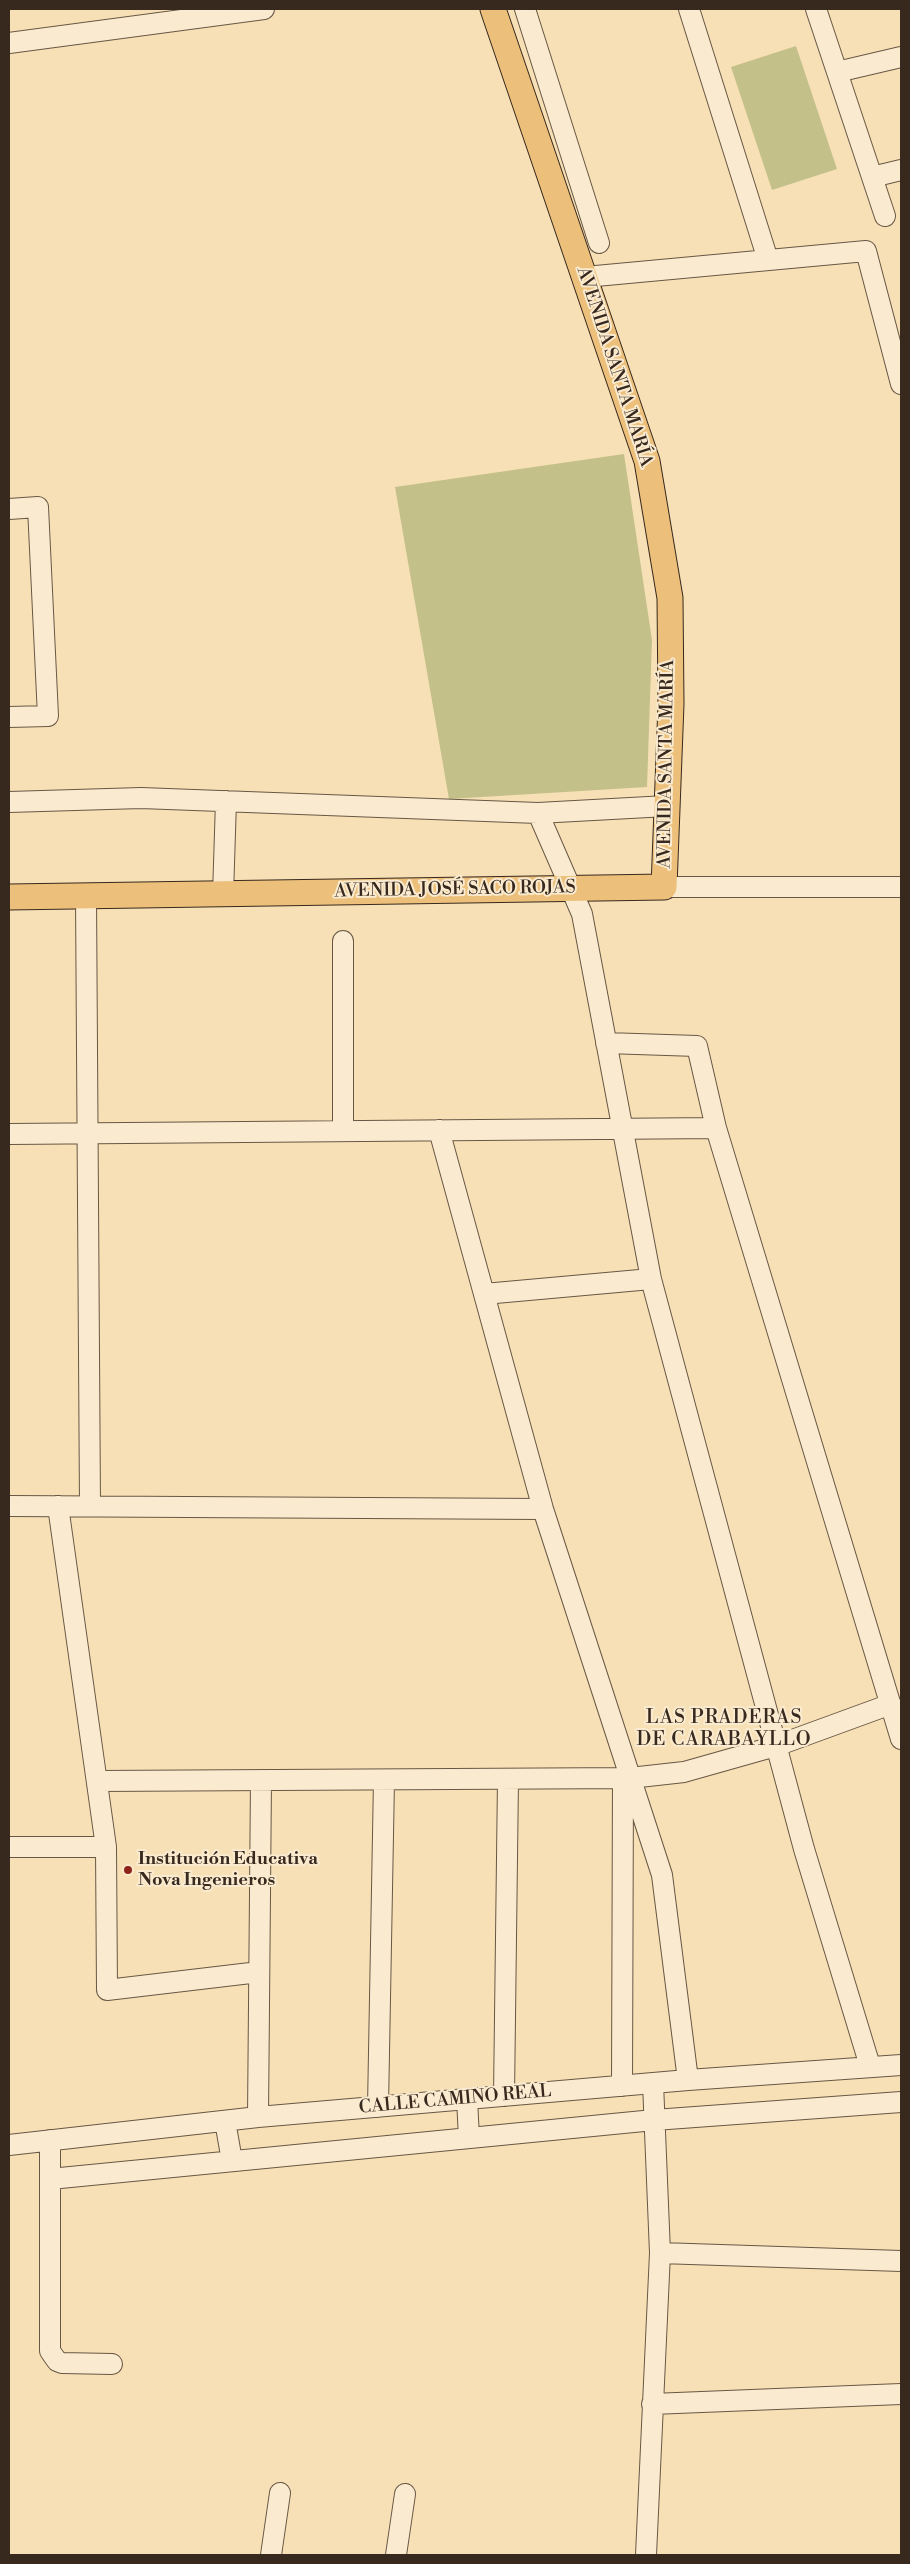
<!DOCTYPE html>
<html>
<head>
<meta charset="utf-8">
<style>
	body { margin:0 }
	#map { position:relative; width:910px; height:2564px; overflow:hidden; background:#f7e0b6; font-family:"Libre Bodoni",serif }
	canvas { display:block }
	.frame { position:absolute; inset:0; border:10px solid #38291e; pointer-events:none }
</style>
</head>
<body>
<div id="map">
<canvas width="910" height="2564"></canvas>
<div class="frame"></div>
</div>
<script>
const g = document.querySelector('canvas').getContext('2d');
g.lineJoin = 'round';
function paint(path, color) { g.fillStyle = color; g.fill(path, 'evenodd'); }
const toPath = rows => new Path2D(rows.map(r => 'M' + r).join(''));
function trace(path, color, width, dash) { g.strokeStyle = color; g.lineWidth = width; g.lineCap = dash ? 'butt' : 'round'; g.setLineDash(dash || []); g.stroke(path); }
function write(font, color, halo, rows, align = 'center') {
  g.font = font + ' "Libre Bodoni",serif'; g.lineWidth = 4; g.setLineDash([]); g.textBaseline = 'middle'; g.strokeStyle = halo; g.fillStyle = color; for (const [text, x, y, turn = 0] of rows) {
    g.save(); g.translate(x, y); g.rotate((+turn || 0) * Math.PI / 180); g.textAlign = isNaN(turn) ? turn : align; if (halo) g.strokeText(text, 0, 0); g.fillText(text, 0, 0); g.restore();
  }
}
paint(toPath([
	[796,46,837,169,772,190,731,67],
	[624,454,652,640,647,787,449,799,395,487]
]), '#c4c089');
const minor = toPath([
	[525,9,599,243],
	[689,9,768,260],
	[816,9,885,216],
	[9,43,264,9],
	[837,72,901,57],
	[872,177,901,170],
	[585,277,866,251,901,384],
	[9,509,38,507,48,716,9,717],
	[9,802,141,798,538,813,667,806],
	[538,813,582,914,651,1279,804,1849,870,2066],
	[664,887,901,887],
	[223,895,226,801],
	[86,896,90,1506],
	[343,941,343,1131],
	[606,1043,697,1046,716,1128,901,1739],
	[439,1130,543,1509,662,1875,688,2080],
	[9,1134,716,1128],
	[484,1294,651,1279],
	[9,1506,543,1509],
	[58,1506,106,1847,107,1990,259,1972],
	[97,1781,630,1778,684,1772,776,1746,891,1704],
	[9,1847,106,1847],
	[622,2086,623,1778],
	[504,2096,508,1779],
	[467,2099,469,2138],
	[378,2107,384,1780],
	[258,2117,261,1780],
	[225,2121,232,2161],
	[50,2140,50,2351,57,2361,62,2363,112,2364],
	[9,2145,258,2117,688,2080,901,2065],
	[50,2179,654,2120,901,2102],
	[660,2253,901,2261],
	[652,2404,901,2394],
	[271,2555,280,2493],
	[396,2555,405,2494],
	[646,2555,660,2253,653,2083]
]);
const major = toPath([
	[9,897,664,887,671,704,670,598,647,461,493,9]
]);
trace(minor, '#685744', 22);
trace(major, '#38291e', 27);
trace(minor, '#faebd0', 20);
trace(major, '#ecc07b', 25);
for (const [x, y, r, color] of [
	[128,1870,5,"#8f2418"]
]) { const dot = new Path2D(); dot.arc(x, y, r, 0, 2 * Math.PI); g.fillStyle = color; g.fill(dot); trace(dot, '#faebd0', 2); }
write('18px', '#38291e', '#faebd0', [
	["AVENIDA SANTA MARÍA",614,367,72],
	["AVENIDA SANTA MARÍA",667,764,-89],
	["AVENIDA JOSÉ SACO ROJAS",455,890,-1],
	["CALLE CAMINO REAL",455,2100,-5]
]);
write('bold 18px', '#38291e', '#faebd0', [
	["Institución Educativa",138,1860],
	["Nova Ingenieros",138,1881]
], 'left');
g.letterSpacing = '1px';
write('19px', '#38291e', '#faebd0', [
	["LAS PRADERAS",724,1718],
	["DE CARABAYLLO",724,1740]
]);
g.letterSpacing = '0px';
</script>
</body>
</html>
